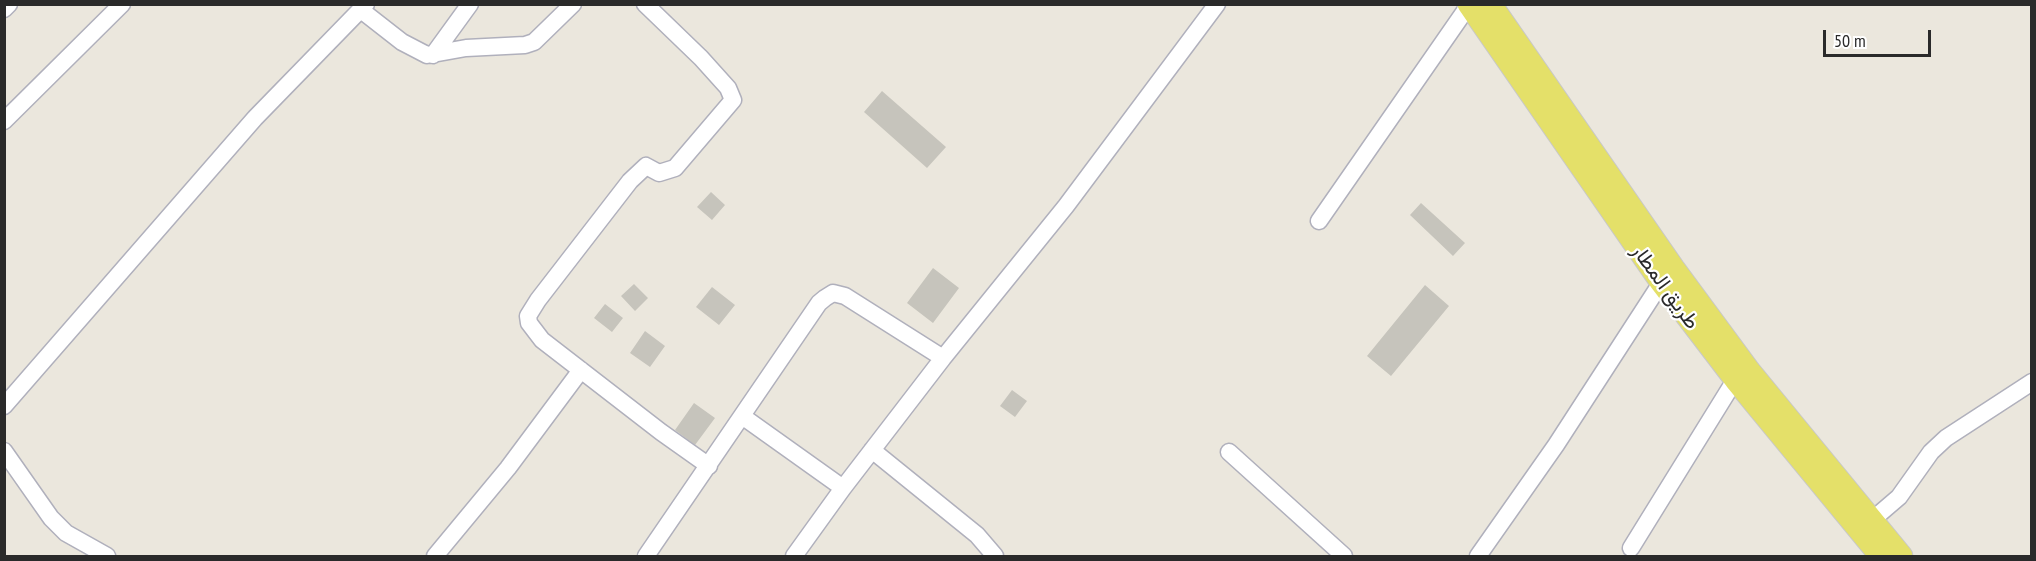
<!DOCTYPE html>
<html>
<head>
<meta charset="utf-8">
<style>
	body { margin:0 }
	#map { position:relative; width:2036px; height:561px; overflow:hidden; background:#ebe7dd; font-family:"PT Sans Narrow",sans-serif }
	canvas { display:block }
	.frame { position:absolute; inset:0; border:6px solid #2a2a2a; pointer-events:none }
	.scale { position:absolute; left:1823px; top:30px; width:108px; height:27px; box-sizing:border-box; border:3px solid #2a2a2a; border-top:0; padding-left:8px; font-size:18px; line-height:21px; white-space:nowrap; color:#2a2a2a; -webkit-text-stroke:4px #fff; paint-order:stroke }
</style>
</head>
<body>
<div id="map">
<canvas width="2036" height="561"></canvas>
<div class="frame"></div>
<div class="scale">50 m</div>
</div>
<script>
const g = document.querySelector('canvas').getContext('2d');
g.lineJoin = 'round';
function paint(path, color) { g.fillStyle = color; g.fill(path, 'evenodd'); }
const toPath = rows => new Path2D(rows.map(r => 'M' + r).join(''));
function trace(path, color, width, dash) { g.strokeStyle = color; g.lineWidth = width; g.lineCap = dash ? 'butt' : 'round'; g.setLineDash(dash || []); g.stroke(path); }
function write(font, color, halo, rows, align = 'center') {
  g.font = font + ' "PT Sans Narrow",Vazirmatn,sans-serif'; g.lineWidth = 4.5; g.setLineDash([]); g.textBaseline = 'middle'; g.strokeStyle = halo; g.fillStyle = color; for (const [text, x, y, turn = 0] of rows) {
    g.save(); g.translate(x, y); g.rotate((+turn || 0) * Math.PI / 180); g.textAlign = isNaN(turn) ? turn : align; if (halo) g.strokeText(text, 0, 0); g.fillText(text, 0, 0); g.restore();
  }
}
paint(toPath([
	[882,91,946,147,927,168,864,112],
	[711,192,725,205,712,220,697,207],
	[1421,203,1465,243,1453,256,1410,215],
	[933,268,959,288,933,323,907,303],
	[634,284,648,298,635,311,621,296],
	[1425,285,1449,306,1391,376,1367,356],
	[712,287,735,305,719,325,696,307],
	[605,304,623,318,612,332,594,318],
	[645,331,665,346,650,367,630,353],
	[1012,390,1027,401,1015,417,1000,406],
	[694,403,715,418,695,445,675,430]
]), '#c6c4bc');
const minor = toPath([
	[645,4,701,58,728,88,733,100,675,168,659,173,646,166,630,181,538,300,528,316,529,323,542,340,661,432,709,466],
	[4,9,9,4],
	[361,10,402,42,427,55,466,48,525,45,534,42,573,4],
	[433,55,470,4],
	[4,121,122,4],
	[1319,221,1469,5],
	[4,406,255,118,366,4],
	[742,416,843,488],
	[872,450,977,535,995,556],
	[4,451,51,518,66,533,107,556],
	[1229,452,1344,556],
	[1864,527,1899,497,1931,452,1946,438,2032,382],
	[1631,548,1735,380,1744,374],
	[435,556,508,468,581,370],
	[646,556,819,303,825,298,833,293,845,296,943,358],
	[794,556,843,488,943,358,1066,206,1217,4],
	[1478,556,1556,445,1661,283]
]);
const major = toPath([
	[1468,4,1661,283,1735,380,1880,556],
	[1491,4,1674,268,1750,371,1902,556]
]);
trace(minor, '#b0b0bc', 19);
trace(major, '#c8c8c8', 23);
trace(minor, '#fff', 16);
trace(major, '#e4e069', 21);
write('21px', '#2a2a2a', '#fff', [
	["طريق المطار",1665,287,54]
]);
</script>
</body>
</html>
